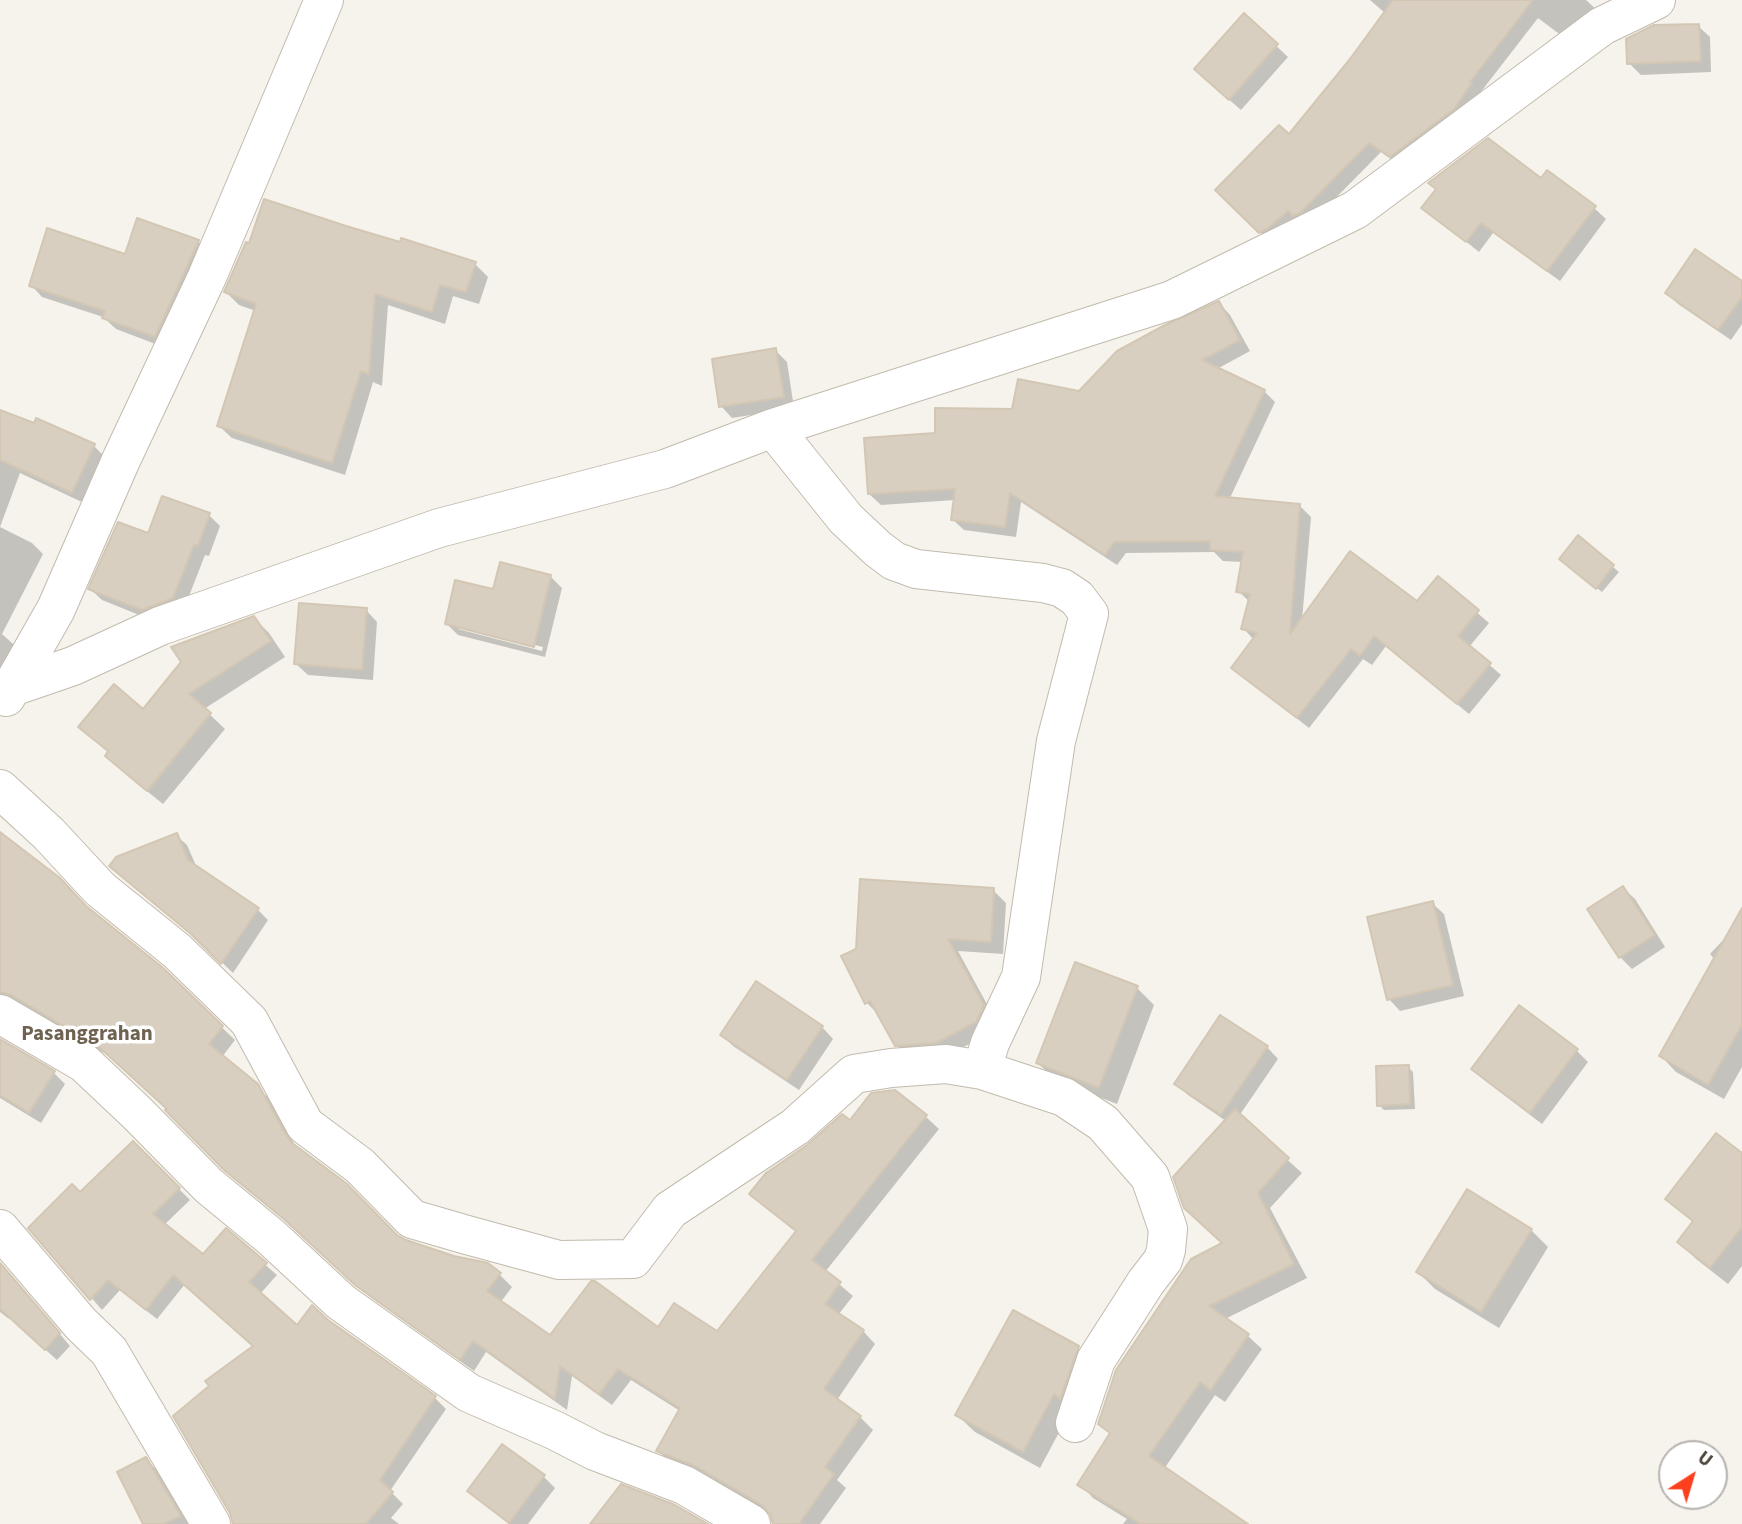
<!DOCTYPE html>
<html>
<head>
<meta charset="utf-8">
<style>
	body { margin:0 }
	#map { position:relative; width:1742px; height:1524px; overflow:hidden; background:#f6f3ec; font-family:"Source Sans 3",sans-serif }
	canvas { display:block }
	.north { position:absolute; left:1658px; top:1440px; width:70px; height:70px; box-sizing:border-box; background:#fff; border:2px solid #b7b4b0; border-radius:50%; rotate:37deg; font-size:19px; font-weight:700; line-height:28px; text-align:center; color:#4b4439 }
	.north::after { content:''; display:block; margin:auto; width:24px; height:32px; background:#fc3f1d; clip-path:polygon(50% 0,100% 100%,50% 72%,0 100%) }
</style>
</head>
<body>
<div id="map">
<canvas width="1742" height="1524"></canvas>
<div class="north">U</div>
</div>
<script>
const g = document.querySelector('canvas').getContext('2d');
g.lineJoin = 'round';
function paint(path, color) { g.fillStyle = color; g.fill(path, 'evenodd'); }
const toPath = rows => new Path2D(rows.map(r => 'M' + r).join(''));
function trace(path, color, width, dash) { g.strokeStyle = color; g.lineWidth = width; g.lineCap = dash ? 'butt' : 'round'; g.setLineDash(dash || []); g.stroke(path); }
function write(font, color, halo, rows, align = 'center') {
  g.font = font + ' "Source Sans 3",sans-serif'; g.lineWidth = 7; g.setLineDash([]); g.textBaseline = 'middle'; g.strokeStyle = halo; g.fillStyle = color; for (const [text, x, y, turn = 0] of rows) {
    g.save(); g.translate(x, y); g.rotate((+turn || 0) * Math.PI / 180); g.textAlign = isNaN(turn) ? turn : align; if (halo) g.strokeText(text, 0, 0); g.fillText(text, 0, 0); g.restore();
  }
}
paint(toPath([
	[1370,0,1586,0,1598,11,1570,42,1538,18,1480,93,1402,167,1381,152,1311,223,1271,243,1218,190,1289,137,1352,61,1385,13],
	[1244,16,1288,57,1241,110,1208,81],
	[1698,26,1710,37,1711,72,1641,75,1629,63],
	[1541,180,1594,208,1606,219,1560,281,1493,233,1479,252,1423,207],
	[198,241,209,253,166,348,116,329,103,317,42,297,31,285,126,256],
	[401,244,475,264,488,277,479,304,453,296,445,324,388,305,382,386,373,382,345,475,232,438,219,426,256,311,239,305,226,292],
	[1742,283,1742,324,1731,340,1678,304,1667,293],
	[1219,303,1230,315,1250,351,1217,369,1264,391,1275,402,1229,500,1300,506,1311,517,1302,620,1418,604,1438,579,1489,623,1469,647,1501,675,1469,714,1386,646,1372,665,1363,659,1309,728,1233,668,1254,640,1243,628,1250,602,1238,591,1243,562,1223,561,1214,552,1126,553,1117,565,1021,502,1016,537,964,530,952,519,955,500,881,505,869,494,937,435,1079,393],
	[775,350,787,362,794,408,732,418,721,406],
	[0,411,94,446,105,457,84,503,20,473,0,527,32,543,43,554,2,634,23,653,0,678],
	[209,515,220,526,209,556,205,555,184,609,154,621,102,600,90,589,150,536],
	[1578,538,1619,572,1602,592,1566,564],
	[550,576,562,588,545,657,458,635,447,624,495,591],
	[458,626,543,647,542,651,458,629],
	[366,610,377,622,373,680,308,675,296,664],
	[254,618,269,633,285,657,204,709,225,729,163,804,122,771,107,756,109,753,80,727,144,711],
	[0,834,161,969,235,1040,222,1057,270,1099,297,1149,396,1236,405,1242,499,1274,512,1287,500,1303,550,1338,658,1330,718,1333,798,1233,752,1194,894,1092,926,1117,939,1129,825,1272,853,1296,838,1315,863,1331,875,1344,837,1400,860,1417,873,1430,837,1480,846,1488,820,1524,773,1524,772,1515,709,1478,670,1463,658,1450,680,1411,631,1380,612,1405,572,1376,567,1410,486,1352,474,1371,370,1297,300,1232,239,1182,168,1110,114,1059,25,1007,0,1009],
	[176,835,187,845,197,868,258,910,268,920,233,973,204,945,111,866],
	[1623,888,1635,899,1665,947,1632,969,1620,957,1589,910],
	[993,890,1006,903,1003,954,958,951,995,1019,988,1034,949,1055,910,1058,897,1045,879,1015,866,1002],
	[1432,903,1444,914,1464,996,1400,1011,1389,999],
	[1742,920,1742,1067,1724,1099,1676,1072,1661,1056,1715,960,1710,954],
	[1137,988,1154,1005,1117,1104,1055,1080,1038,1063],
	[1519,1007,1577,1051,1588,1062,1542,1124,1484,1080,1473,1069],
	[822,1027,833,1039,799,1090,733,1046,722,1035],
	[0,1041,54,1073,65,1084,41,1123,0,1098],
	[1267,1047,1278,1059,1239,1116,1302,1173,1270,1208,1307,1278,1225,1319,1248,1336,1262,1349,1225,1402,1215,1395,1164,1469,1245,1524,1123,1524,1127,1519,1093,1498,1080,1484,1111,1435,1100,1424,1224,1244,1226,1121,1188,1095,1176,1084],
	[1408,1067,1413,1072,1415,1109,1384,1110,1379,1105],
	[133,1143,190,1200,164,1225,203,1256,226,1231,277,1275,260,1294,297,1327,327,1321,435,1398,446,1409,390,1491,403,1504,391,1518,399,1524,233,1524,255,1347,185,1284,157,1319,120,1290,102,1310,31,1228,80,1194],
	[1742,1155,1742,1266,1728,1284,1696,1259,1679,1242,1694,1223,1667,1199],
	[1531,1230,1548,1247,1499,1328,1435,1289,1418,1272],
	[0,1263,70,1346,57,1360,10,1318,9,1319,0,1312],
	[1078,1348,1095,1365,1040,1468,975,1432,957,1415],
	[503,1446,544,1477,555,1488,528,1524,509,1524,469,1491],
	[146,1460,158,1471,189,1524,145,1524]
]), '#0003');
const building = toPath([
	[1393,0,1533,0,1470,82,1472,83,1454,109,1390,157,1369,143,1300,213,1293,216,1288,211,1268,228,1259,233,1215,190,1279,125,1289,134,1350,59,1393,0],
	[1244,13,1278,44,1229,100,1194,69,1244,13],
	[1699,24,1701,61,1627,64,1626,39,1654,25,1699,24],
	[1488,138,1541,178,1547,170,1596,206,1547,271,1481,223,1466,242,1421,208,1436,189,1428,183,1488,138],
	[264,199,346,226,400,242,401,238,476,262,466,292,440,285,432,312,375,294,369,374,361,371,332,463,217,426,256,304,224,292,246,242,249,243,264,199],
	[137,218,199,240,155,337,102,318,105,311,29,286,47,228,125,254,137,218],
	[1695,249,1742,281,1742,297,1718,330,1665,293,1695,249],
	[1219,301,1240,340,1202,360,1265,390,1215,496,1300,504,1290,634,1350,551,1417,601,1438,576,1479,610,1458,636,1491,663,1457,704,1374,636,1360,656,1351,649,1297,718,1231,668,1257,633,1241,629,1250,594,1236,592,1243,552,1210,550,1210,541,1114,542,1105,555,1010,493,1005,527,951,520,955,489,868,494,864,438,935,433,935,408,1012,409,1018,379,1079,391,1117,351,1165,325,1219,301],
	[776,348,784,397,719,407,712,359,776,348],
	[0,410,34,423,36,418,95,444,72,493,0,460,0,410],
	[162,496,210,513,198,546,194,545,173,598,142,610,88,589,118,522,148,533,162,496],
	[1578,535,1614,565,1596,589,1559,559,1578,535],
	[500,562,551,575,534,647,445,624,455,580,493,589,500,562],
	[299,603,367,608,362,670,294,664,299,603],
	[254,616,271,641,189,694,211,713,147,791,105,756,108,751,78,727,114,684,143,709,181,662,171,647,254,616],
	[0,832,60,878,86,906,162,967,223,1026,209,1044,258,1084,286,1135,292,1143,346,1183,397,1235,406,1240,454,1256,488,1263,501,1273,487,1291,550,1335,591,1281,595,1281,658,1327,674,1303,717,1331,796,1231,749,1194,766,1173,807,1145,842,1114,850,1120,871,1093,895,1090,927,1115,812,1260,841,1282,825,1304,864,1330,824,1389,861,1416,825,1467,834,1474,799,1524,773,1524,770,1514,762,1505,695,1466,656,1451,680,1408,618,1369,599,1394,560,1366,555,1399,473,1341,460,1360,355,1285,285,1220,224,1170,165,1110,167,1109,99,1047,11,995,0,992,0,832],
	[177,833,188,860,259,908,221,964,191,934,109,866,116,857,177,833],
	[860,879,994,888,991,942,948,939,984,1005,976,1022,936,1043,895,1046,870,1001,865,1004,841,956,856,949,860,879],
	[1623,886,1655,935,1619,958,1587,909,1623,886],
	[1433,901,1453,985,1387,1000,1367,917,1433,901],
	[1742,908,1742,1025,1708,1085,1659,1056,1742,908],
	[1075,962,1138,986,1099,1088,1036,1063,1075,962],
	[756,981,823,1026,787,1080,720,1035,756,981],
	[1519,1005,1578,1049,1530,1113,1471,1069,1519,1005],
	[1220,1015,1268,1046,1221,1115,1174,1084,1220,1015],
	[0,1039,55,1071,29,1113,0,1095,0,1039],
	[1409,1065,1410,1104,1377,1106,1376,1066,1409,1065],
	[1235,1109,1289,1158,1258,1193,1294,1264,1209,1306,1249,1334,1211,1390,1200,1382,1149,1456,1248,1524,1141,1524,1077,1485,1110,1433,1098,1424,1116,1370,1191,1259,1222,1243,1184,1208,1173,1177,1235,1109],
	[1716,1133,1742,1153,1742,1227,1710,1268,1677,1242,1693,1221,1665,1199,1716,1133],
	[133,1141,180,1188,153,1214,203,1254,226,1228,267,1263,249,1282,297,1325,312,1305,328,1320,436,1396,380,1480,393,1492,366,1524,233,1524,230,1513,173,1416,209,1386,205,1381,253,1346,173,1275,146,1310,108,1280,90,1300,28,1228,72,1184,80,1192,133,1141],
	[1467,1189,1532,1229,1481,1312,1416,1272,1467,1189],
	[0,1263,60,1333,45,1350,0,1309,0,1263],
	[1013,1310,1079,1346,1060,1399,1054,1394,1023,1452,955,1415,1013,1310],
	[502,1444,545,1475,509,1523,467,1491,502,1444],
	[146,1457,181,1516,164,1524,143,1524,117,1472,146,1457],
	[621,1484,675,1505,708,1524,590,1524,621,1484]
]);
paint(building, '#d8cfc1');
trace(building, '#d3c7b4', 2);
const minor = toPath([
	[773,428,846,519,878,549,894,561,916,569,1043,583,1062,588,1077,598,1089,614,1056,741,1021,977,990,1043,982,1070],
	[12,687,73,666,160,626,439,528,665,469,773,428,1172,300,1355,210,1602,26,1656,0],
	[6,697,56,609,121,460,207,277,324,0],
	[0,789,49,834,100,889,177,951,249,1021,305,1125,360,1166,412,1219,467,1235,559,1260,633,1259,670,1210,795,1127,854,1074,891,1068,946,1064,982,1070,1064,1097,1103,1123,1150,1177,1168,1229,1166,1250,1163,1260,1146,1282,1096,1360,1075,1423],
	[0,1014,84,1063,137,1113,209,1186,271,1237,341,1302,469,1393,554,1430,595,1451,684,1485,751,1524],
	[0,1229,81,1324,109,1351,211,1524]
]);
trace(minor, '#c2bbae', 40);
trace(minor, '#fff', 38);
write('bold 21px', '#6e6250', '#fff', [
	["Pasanggrahan",87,1035]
]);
</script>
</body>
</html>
